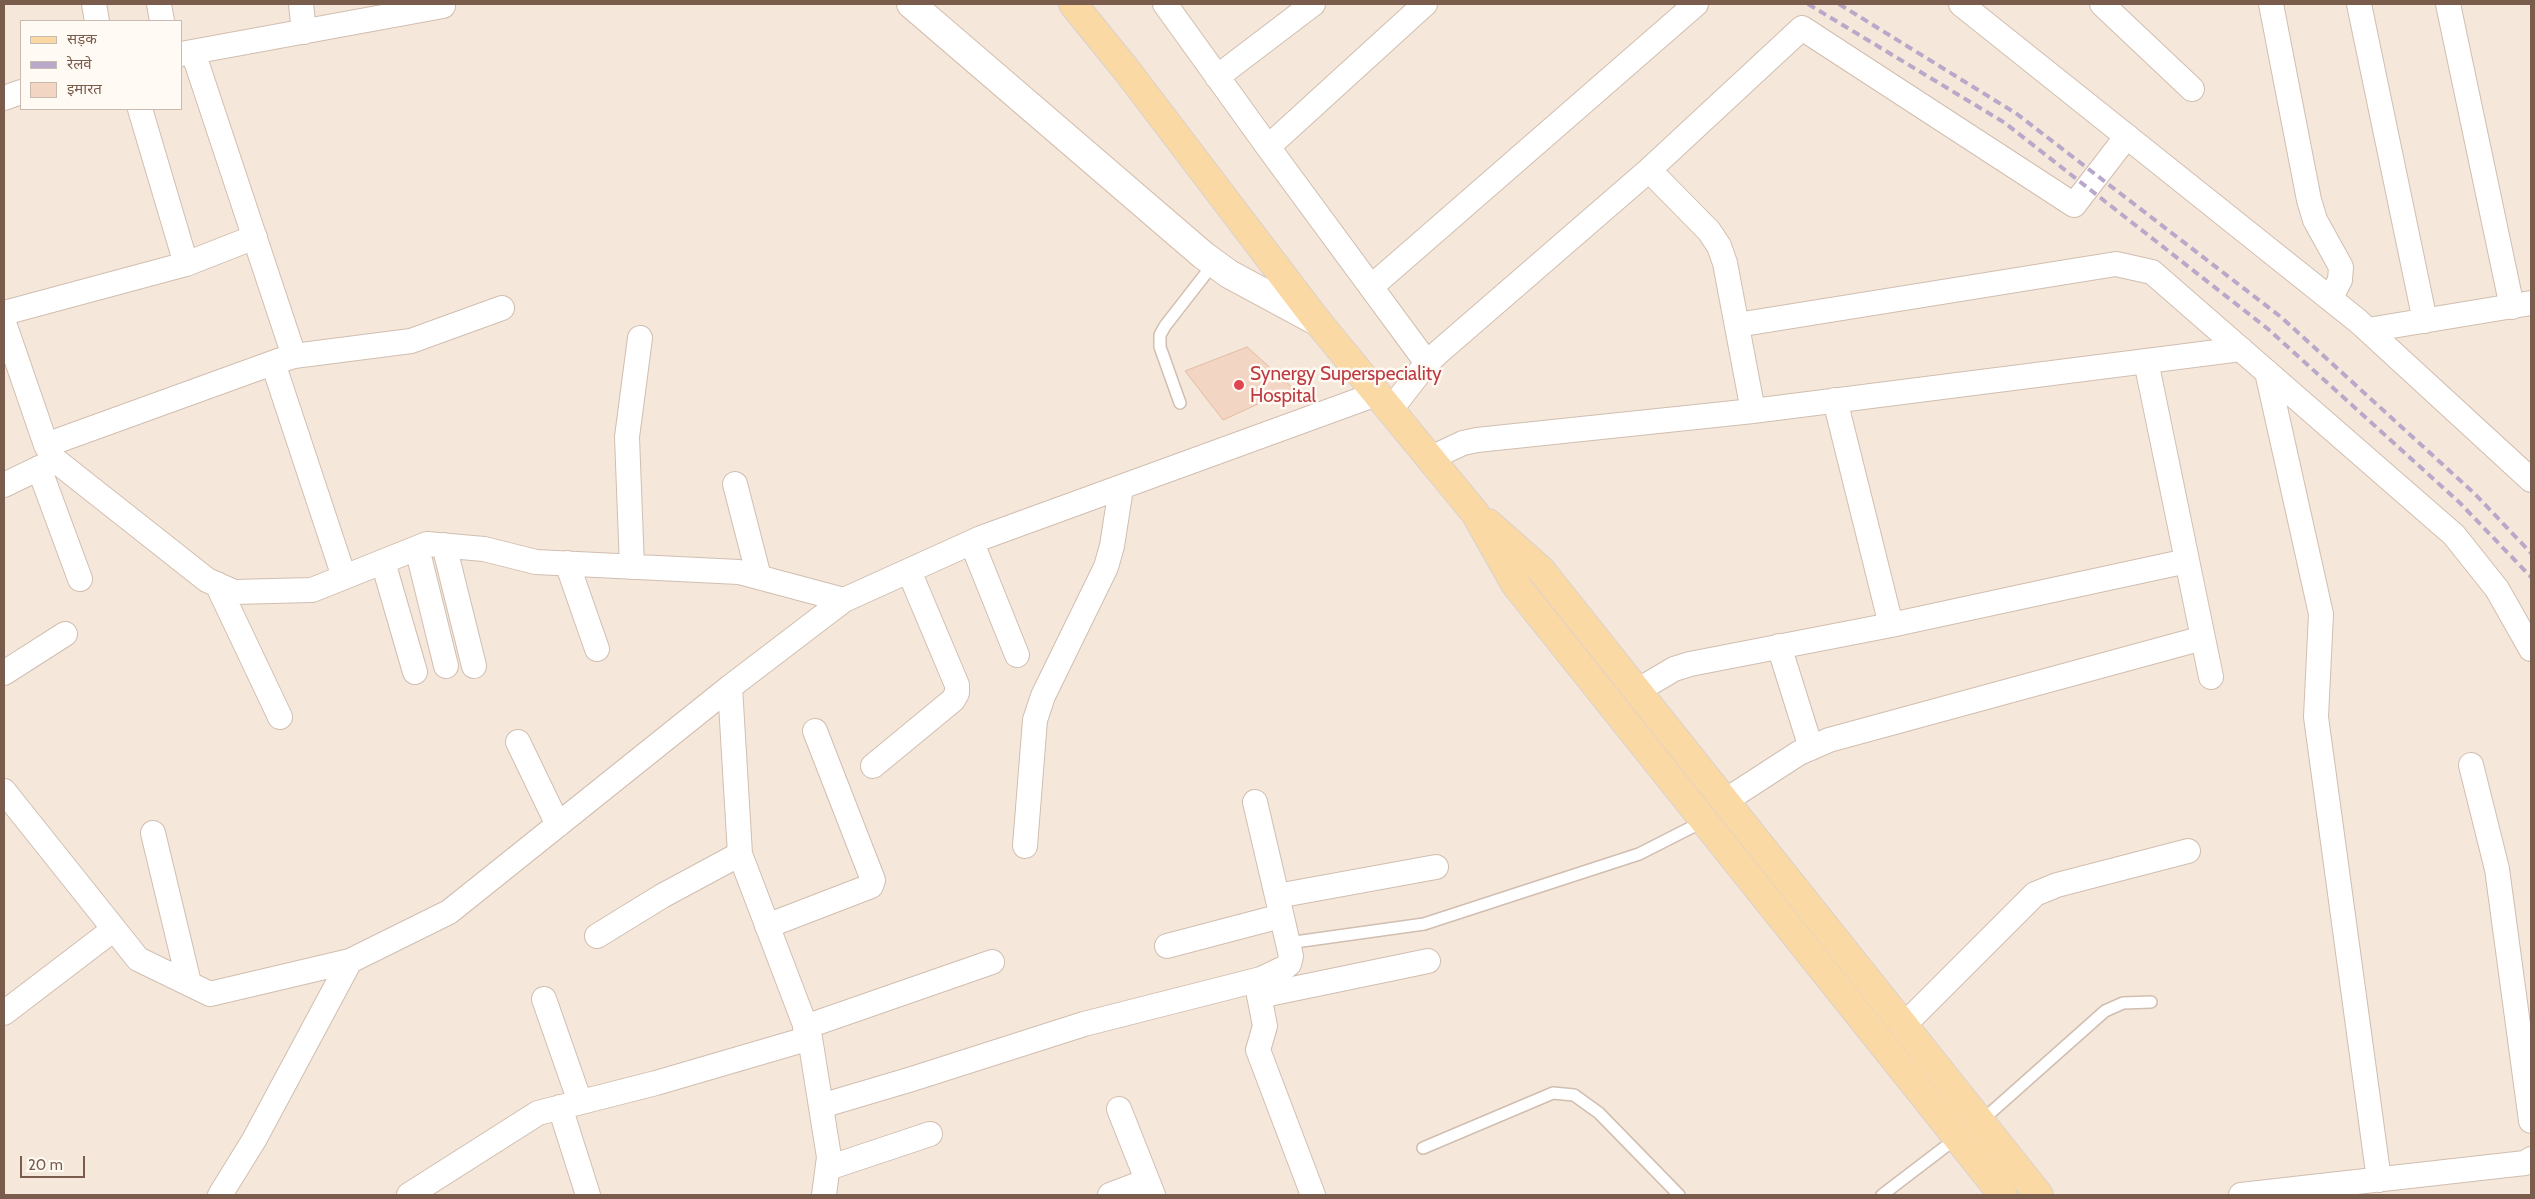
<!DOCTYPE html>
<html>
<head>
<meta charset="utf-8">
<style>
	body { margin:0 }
	#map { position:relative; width:2535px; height:1199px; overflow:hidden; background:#fdf6ec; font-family:Cabin,"Noto Sans Devanagari",sans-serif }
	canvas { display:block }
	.frame { position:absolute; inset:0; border:5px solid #7a5c4d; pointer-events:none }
	.legend { position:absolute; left:20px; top:20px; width:162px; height:90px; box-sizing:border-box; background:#fffaf3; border:1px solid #cabbb1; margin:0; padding:6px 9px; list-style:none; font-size:15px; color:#7a5c4d }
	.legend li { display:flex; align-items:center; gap:10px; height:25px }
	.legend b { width:25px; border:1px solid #cabbb1 }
	.scale { position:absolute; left:20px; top:1156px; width:65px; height:22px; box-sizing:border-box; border:2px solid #7a5c4d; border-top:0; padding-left:6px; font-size:15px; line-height:18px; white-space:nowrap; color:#7a5c4d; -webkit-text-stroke:4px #fffaf3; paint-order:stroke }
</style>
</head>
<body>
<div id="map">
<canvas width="2535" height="1199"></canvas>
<div class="frame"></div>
<ul class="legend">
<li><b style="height:6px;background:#fbd9a5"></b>सड़क</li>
<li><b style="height:6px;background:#b9a8c9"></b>रेलवे</li>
<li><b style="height:14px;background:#f3d5c3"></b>इमारत</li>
</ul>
<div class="scale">20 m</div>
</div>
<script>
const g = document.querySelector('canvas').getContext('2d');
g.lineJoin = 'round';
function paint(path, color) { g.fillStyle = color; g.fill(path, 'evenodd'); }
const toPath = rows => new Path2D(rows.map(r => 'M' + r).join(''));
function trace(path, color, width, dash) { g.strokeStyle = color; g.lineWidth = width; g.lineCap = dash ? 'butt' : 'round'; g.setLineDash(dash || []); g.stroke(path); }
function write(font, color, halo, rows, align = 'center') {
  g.font = font + ' Cabin,sans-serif'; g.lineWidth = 5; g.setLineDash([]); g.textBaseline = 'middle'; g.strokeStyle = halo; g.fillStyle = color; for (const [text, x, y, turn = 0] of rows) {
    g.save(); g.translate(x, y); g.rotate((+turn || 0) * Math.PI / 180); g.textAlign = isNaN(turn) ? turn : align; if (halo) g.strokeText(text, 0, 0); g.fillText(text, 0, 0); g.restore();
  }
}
paint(toPath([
	[4,4,2531,4,2531,1195,4,1195],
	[21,21,181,21,181,109,21,109]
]), '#f5e8da');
const building = toPath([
	[1247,347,1293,388,1223,420,1185,371,1247,347]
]);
paint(building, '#f3d5c3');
trace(building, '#e6bba3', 1);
const service = toPath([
	[1180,403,1160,347,1160,335,1165,326,1214,263],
	[1288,943,1424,924,1639,854,1704,821],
	[1979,1123,2105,1011,2123,1003,2151,1002],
	[1423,1148,1553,1093,1574,1095,1599,1113,1679,1195],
	[1882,1195,1958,1137]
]);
const minor = toPath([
	[94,4,97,21],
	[159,4,162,21],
	[301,4,304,32],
	[1165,4,1268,147,1427,363],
	[1961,4,2358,321,2531,480],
	[2102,4,2192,89],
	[2271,4,2309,200,2315,220,2341,267,2340,280,2330,299],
	[2359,4,2425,321],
	[2448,4,2512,307],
	[193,52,294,356],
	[181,54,443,6],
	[1217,77,1313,4],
	[4,98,21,92],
	[140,109,186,264],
	[1268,147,1425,4],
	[1649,170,1709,231,1719,246,1725,263,1753,411],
	[1371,287,1696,4],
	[4,313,186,264,255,237],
	[4,323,46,445,55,460,207,580,234,592,312,590,427,544,484,549,536,562,739,572,844,600],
	[1737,325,2116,264,2152,272,2454,535,2497,589,2531,649],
	[2368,330,2531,303],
	[2146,361,2211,677],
	[273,363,344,577],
	[2267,372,2321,614,2316,717,2379,1180],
	[1835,400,1891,625],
	[1391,409,1427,363,1440,351,1649,170,1802,28,2074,205,2127,136],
	[46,445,278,361,294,356,411,341,502,308],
	[1431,458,1463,443,1477,440,1753,411,2241,349],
	[39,468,80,579],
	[735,484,759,577],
	[4,485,54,461],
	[972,543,1017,655],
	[444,545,474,666],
	[417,548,446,666],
	[383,562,415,672],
	[567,563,597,649],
	[632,567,627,437,640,338],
	[217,584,280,717],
	[1779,646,1811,748],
	[4,673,65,634],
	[730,687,740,854,810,1038,829,1157,824,1195],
	[1637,691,1674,669,1690,664,1891,625,2187,561],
	[518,742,558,825],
	[2471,765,2497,869,2531,1121],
	[873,766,953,700,957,693,957,685,909,571],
	[4,791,138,959,210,994,350,961,449,912,730,687,844,600,981,538,1379,393],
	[1725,801,1799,753,1829,740,2203,638],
	[1255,802,1291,956,1289,964,1284,968,1261,979,1258,990,1265,1026,1258,1050,1313,1195],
	[153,833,189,983],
	[1025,846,1035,720,1043,696,1106,567,1112,546,1121,488],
	[1277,896,1436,867],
	[767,926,871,886,873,880,815,731],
	[597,936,662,896,740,854],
	[1167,946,1281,916],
	[1259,996,1428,961],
	[544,999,580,1102],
	[4,1013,114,929],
	[1904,1025,2035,894,2057,885,2188,851],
	[805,1027,992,962],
	[821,1106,912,1079,1084,1024,1261,979],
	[560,1107,588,1195],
	[1119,1109,1153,1195],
	[828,1168,930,1134],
	[220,1195,254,1140,350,961],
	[409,1195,538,1113,656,1083,810,1038],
	[1110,1195,1147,1181],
	[2241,1195,2525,1163,2531,1159]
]);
const secondary = toPath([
	[911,4,1203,255,1229,274,1318,322]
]);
const primary = toPath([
	[1073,4,1128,72,1318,322,1475,513,1515,584,2003,1195],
	[1488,523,1541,570,2039,1195]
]);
trace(service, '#d1beb0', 14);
trace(minor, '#d1beb0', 26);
trace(secondary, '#d6c0b0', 30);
trace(primary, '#dad1cd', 30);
trace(service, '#fff', 11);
trace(minor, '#fff', 24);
trace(secondary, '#fff', 28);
trace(primary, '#fbd9a5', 28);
trace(toPath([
	[1808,4,2005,123,2268,329,2460,503,2531,577],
	[1839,4,2017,114,2281,317,2475,494,2531,553]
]), '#b9a8c9', 4, [8, 5]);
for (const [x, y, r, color] of [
	[1239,385,6,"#e0444e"]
]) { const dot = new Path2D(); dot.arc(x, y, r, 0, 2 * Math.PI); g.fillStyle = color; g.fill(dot); trace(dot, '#fffaf3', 2); }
write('19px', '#be3a42', '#fffaf3', [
	["Synergy Superspeciality",1250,374],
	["Hospital",1250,396]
], 'left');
</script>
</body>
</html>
